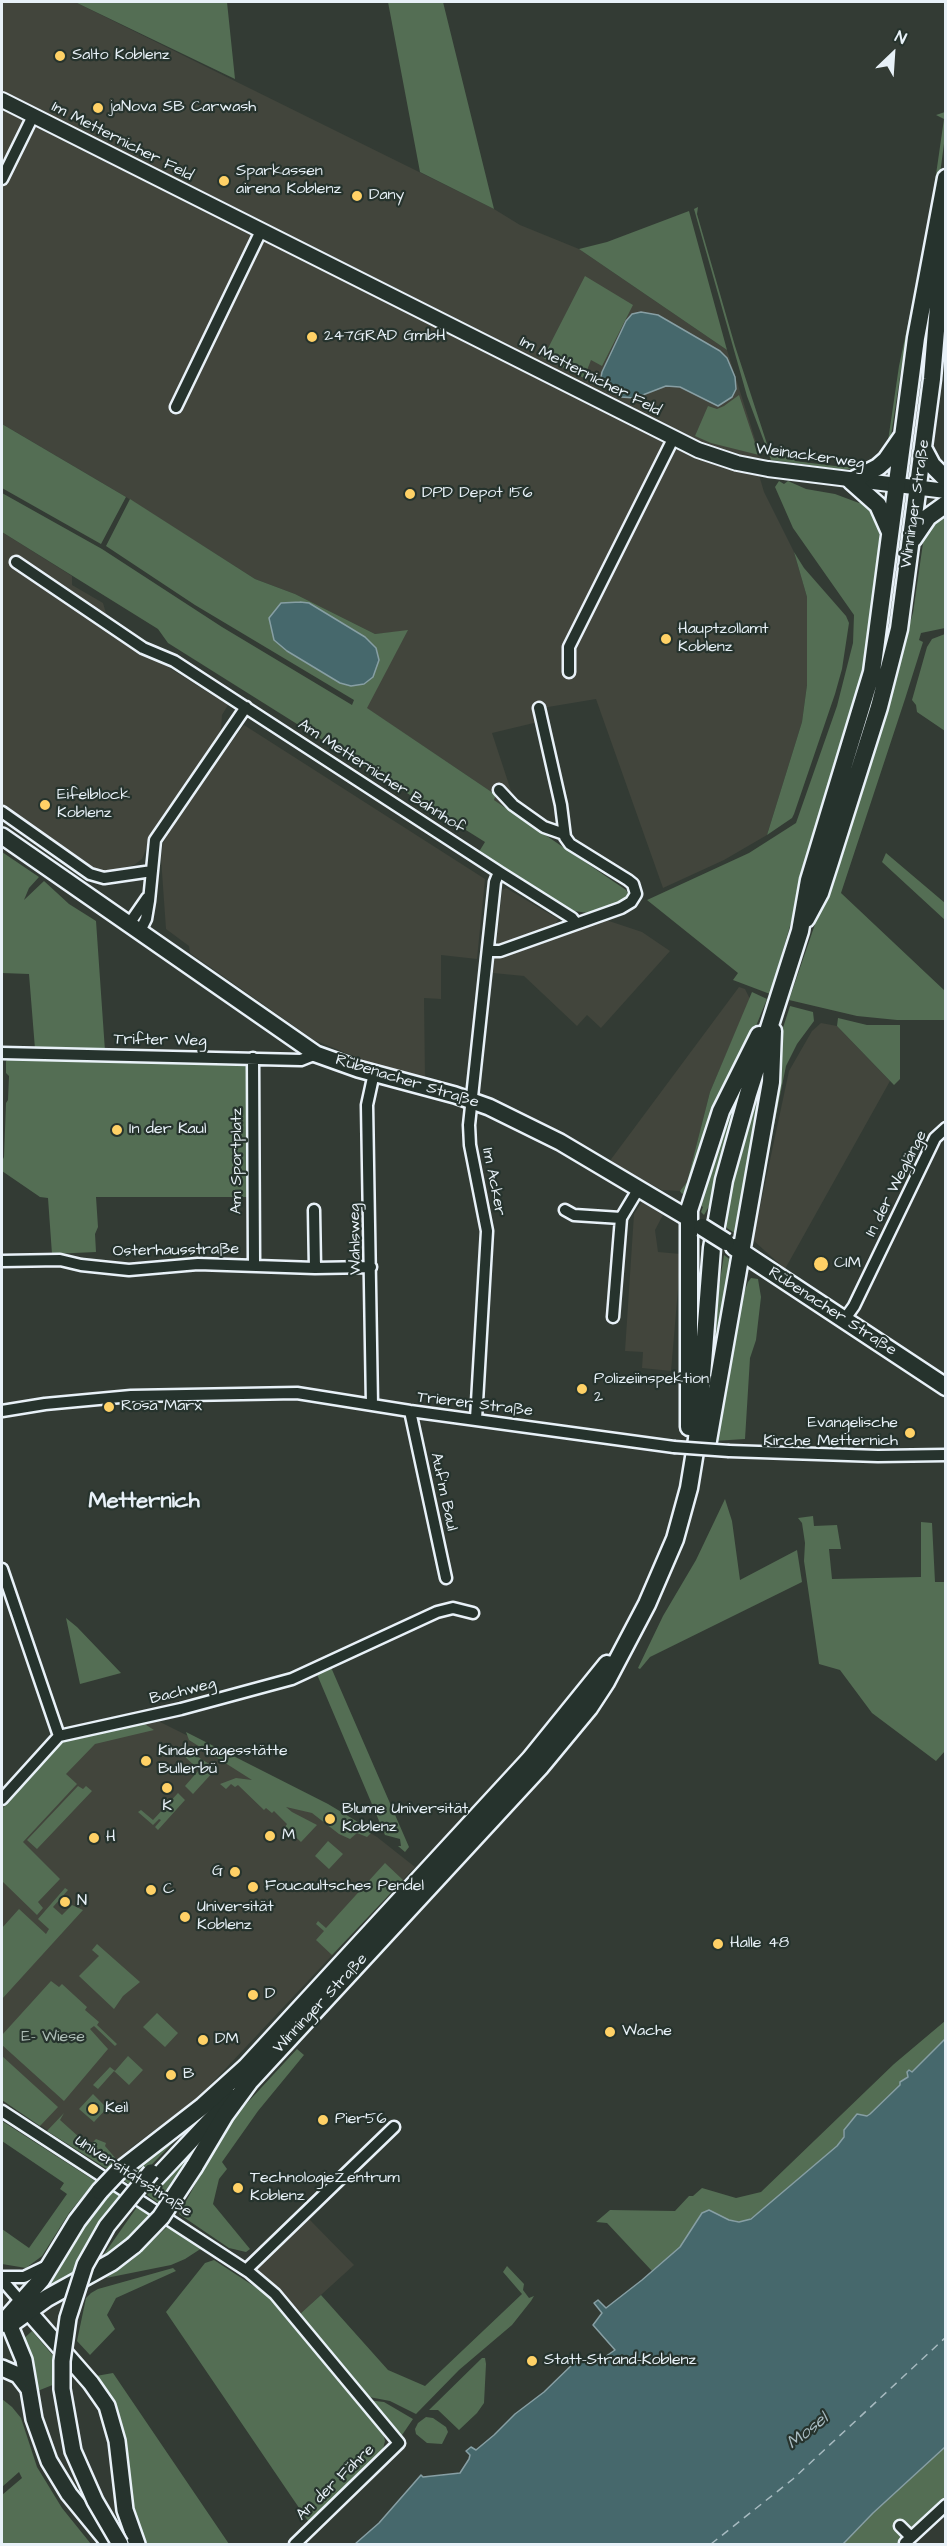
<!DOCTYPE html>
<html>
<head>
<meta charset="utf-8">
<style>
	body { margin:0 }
	#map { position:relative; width:947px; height:2546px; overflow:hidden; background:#333b34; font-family:"Architects Daughter",sans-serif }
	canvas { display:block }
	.frame { position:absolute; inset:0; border:3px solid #e8f1f8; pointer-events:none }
	.north { position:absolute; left:863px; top:24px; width:60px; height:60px; -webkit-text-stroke:4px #26332d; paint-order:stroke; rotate:25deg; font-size:16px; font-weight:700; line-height:24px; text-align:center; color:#e8f1f8 }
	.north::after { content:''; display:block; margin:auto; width:21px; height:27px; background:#e8f1f8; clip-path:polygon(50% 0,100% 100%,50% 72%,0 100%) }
</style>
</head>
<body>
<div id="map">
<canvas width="947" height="2546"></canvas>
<div class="frame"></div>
<div class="north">N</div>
</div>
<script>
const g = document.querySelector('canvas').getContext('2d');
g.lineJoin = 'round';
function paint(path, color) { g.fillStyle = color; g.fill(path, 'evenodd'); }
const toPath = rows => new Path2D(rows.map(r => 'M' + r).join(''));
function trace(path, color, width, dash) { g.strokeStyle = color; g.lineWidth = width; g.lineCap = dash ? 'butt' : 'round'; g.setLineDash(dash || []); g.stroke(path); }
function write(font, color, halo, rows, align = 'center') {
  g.font = font + ' "Architects Daughter",sans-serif'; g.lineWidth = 4.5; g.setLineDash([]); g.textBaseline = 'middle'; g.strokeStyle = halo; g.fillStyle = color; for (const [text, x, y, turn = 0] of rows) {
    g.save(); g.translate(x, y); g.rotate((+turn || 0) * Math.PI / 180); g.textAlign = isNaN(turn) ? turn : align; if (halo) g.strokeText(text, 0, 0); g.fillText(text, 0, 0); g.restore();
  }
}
paint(toPath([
	[2,2,75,2,494,209,520,225,579,249,727,350,760,455,759,475,764,492,794,552,807,597,807,685,802,722,767,835,724,860,663,888,596,699,536,709,538,722,492,733,513,797,506,808,494,800,496,795,366,708,407,631,375,634,295,594,255,579,126,497,2,424],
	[658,315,720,351,727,358,735,377,694,394,680,387,666,386,635,398,607,359,626,321],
	[2,532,72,576,72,585,103,603,111,631,228,705,222,715,221,729,217,738,154,829,142,859,134,865,109,871,95,869,2,804],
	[244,725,485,879,477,959,441,955,441,999,424,998,425,1078,371,1063,314,1040,190,953,189,946,166,929,161,858,163,843,179,814],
	[506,888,558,919,555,927,496,948,502,890],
	[600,918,642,932,670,951,601,1028,587,1015,577,1026,524,976,493,973,495,955],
	[739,987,745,989,750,999,710,1092,687,1182,680,1191,662,1190,609,1162],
	[821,1023,837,1026,890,1081,785,1269,753,1240,789,1071,812,1031],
	[642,1202,663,1215,655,1230,658,1252,681,1254,671,1371,642,1368,643,1352,625,1351,634,1214],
	[156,1720,297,1790,377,1837,415,1867,197,2099,133,2146,107,2169,2,2100,2,1809,64,1740],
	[308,2218,354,2265,300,2314,256,2268]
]), '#42453c');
paint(toPath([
	[75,2,227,2,235,79],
	[388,2,443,2,494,209,420,172],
	[945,112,945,136,937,197,908,344,903,357,889,449,861,469,839,469,771,460,747,396,694,209,698,207,697,214,735,346,768,447,775,455,793,458,795,461,843,467,853,467,870,462,886,448,888,441,899,366,928,230,944,119,936,115],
	[689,211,727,350,579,249,607,242],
	[585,276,633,305,602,366,591,360,584,378,543,358],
	[739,395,759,455,711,443,695,436,708,406,717,409,724,406],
	[2,424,126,497,101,544,2,488],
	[779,481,784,484,788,481,806,489,835,494,859,503,865,500,870,504,880,529,870,654,770,994,733,980,738,973,647,900,749,853,796,823,837,706,853,643,854,615,793,528,775,487],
	[2,493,102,549,222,627,352,705,354,700,195,605,106,546,130,499,255,579,295,594,375,634,408,630,367,708,496,795,494,800,626,890,629,895,620,905,595,914,567,910,477,855,485,842,168,643,158,629,2,532],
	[281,603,286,604,340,683,287,651],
	[945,510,945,628,921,633,919,640,923,642,905,699,841,893,945,991,945,1020,897,1020,857,1016,789,1000,825,895,913,613,924,536,927,528],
	[794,552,804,568,846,616,849,623,842,669,835,694,794,814,792,818,767,835,802,722,807,685,807,597],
	[945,634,946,635,945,731,917,712,916,705,912,700,927,647,932,639],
	[2,852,39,877,29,888,24,900,44,881,69,904,96,921,105,1051,35,1049,29,974,2,973],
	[886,853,945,903,945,920,882,862],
	[752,992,767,999,690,1188,682,1194,680,1191,687,1182,710,1092],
	[790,1006,813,1012,814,1021,797,1044,786,1066,752,1233,780,1037],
	[838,1018,867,1025,900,1025,900,1079,894,1085,837,1026],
	[753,1052,718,1172,712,1201,704,1215,701,1212,703,1207,696,1203,713,1146],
	[12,1056,246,1061,247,1197,96,1197,98,1227,95,1234,96,1252,52,1254,48,1198,40,1197,2,1171,2,1161,4,1157,6,1103,8,1100,9,1076,6,1073,6,1061],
	[766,1065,737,1231,736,1234,727,1228,723,1219,744,1131],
	[724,1255,732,1261,708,1392,716,1306],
	[751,1278,758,1279,761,1297,756,1340,750,1358,745,1439,714,1441,739,1307,748,1282],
	[725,1499,732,1521,740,1580,797,1550,802,1582,650,1657,640,1669,638,1668,663,1616,696,1560],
	[813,1516,814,1526,837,1525,841,1549,829,1549,832,1579,921,1577,921,1522,932,1523,935,1582,946,1582,945,1751,936,1761,872,1713,840,1670,819,1664,804,1561,805,1543,802,1523,798,1518],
	[66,1618,77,1627,121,1673,80,1684],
	[330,1665,409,1847,405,1852,398,1846,401,1846,400,1839,385,1835,316,1672],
	[140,1721,154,1730,95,1744,66,1774,77,1784,23,1842,60,1879,38,1902,43,1908,37,1915,2,1881,2,1809,64,1740],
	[186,1732,328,1804,373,1831,367,1837,357,1833,350,1839,339,1834,312,1813,286,1807,292,1812,317,1825,301,1842,285,1827,287,1824,274,1811,272,1813,266,1808,264,1810,238,1785,235,1787,231,1784,226,1789,220,1784,236,1778,252,1780,189,1740],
	[182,1747,214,1767,214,1771,193,1794,185,1786,199,1770,182,1754,180,1749],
	[78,1786,83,1789,86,1786,92,1791,37,1849,27,1840],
	[178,1793,185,1800,158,1830,155,1827,161,1820,159,1819,153,1825,138,1812,141,1810,153,1820],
	[328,1841,343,1854,329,1869,315,1856],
	[385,1863,403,1880,332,1955,316,1940,324,1931,316,1924,318,1921,326,1928],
	[65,1888,68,1890,53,1907,62,1915,72,1905,83,1910,2,1999,2,1928,19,1909,46,1934,49,1929,38,1919],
	[97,1944,140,1982,123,1996,114,2009,79,1976,99,1956,92,1950],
	[51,1981,59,1987,62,1984,87,2007,85,2010,99,2022,97,2025,117,2044,115,2046,94,2026,90,2029,108,2049,64,2101,2,2045,2,2035],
	[157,2013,178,2033,165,2047,143,2027],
	[945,2021,945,2039,923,2063,912,2072,909,2070,908,2077,870,2114,867,2116,857,2114,844,2130,843,2139,835,2148,786,2189,778,2198,746,2222,729,2220,714,2213,702,2213,680,2247,652,2271,607,2223,596,2222,610,2210,675,2211,689,2196,693,2196,702,2188,736,2198,761,2192,894,2064],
	[297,2049,304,2055,258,2111,222,2162,227,2169,219,2179,213,2204,250,2249,246,2252,229,2248,179,2214,219,2141,236,2115],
	[2,2056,58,2107,40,2126,2,2100],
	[128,2056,143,2070,129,2085,114,2071,98,2089,93,2085,110,2067,115,2071],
	[93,2094,107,2108,94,2122,79,2109],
	[64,2113,60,2120,89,2146,96,2139,106,2143,105,2146,117,2160,107,2169,47,2131],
	[2,2121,95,2181,69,2213,42,2256,26,2268,2,2264,2,2229,29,2248,67,2194,60,2189,64,2183,2,2141],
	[187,2128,131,2186,121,2178],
	[204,2131,192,2158,161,2205,147,2195],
	[108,2189,121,2197,83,2256,69,2281,42,2298,36,2290],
	[137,2207,152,2217,141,2229,106,2257,102,2257],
	[168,2226,202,2248,185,2259,171,2265,106,2278,132,2260],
	[214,2260,272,2298,383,2433,385,2441,382,2453,310,2524,166,2312,205,2263],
	[507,2266,524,2284,523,2290,529,2298,534,2296,531,2301,512,2325,459,2370,416,2414,390,2401,364,2396,300,2314,321,2295,388,2370,425,2386,522,2294,503,2272],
	[173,2268,176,2271,116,2298,107,2315,115,2329,90,2355,77,2341,86,2298,91,2293,98,2289],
	[32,2331,55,2358,55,2384,35,2392,20,2342],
	[482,2358,485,2358,486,2364,484,2403,477,2413,459,2430,438,2410,429,2410],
	[113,2373,229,2544,143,2544,134,2521,123,2435,117,2414,113,2402,96,2376],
	[2,2399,12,2407,21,2418,37,2467,62,2508,91,2544,2,2544,2,2495,22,2478,19,2472,2,2487],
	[367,2400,384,2402,413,2419,400,2438],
	[426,2417,433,2418,446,2427,448,2432,442,2444,427,2443,416,2434,415,2429,418,2423],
	[945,2447,945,2500,896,2544,843,2544,873,2513]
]), '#546e54');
const water = toPath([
	[641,312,658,315,720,351,727,358,735,377,736,389,732,397,718,406,680,387,666,386,635,398,621,397,613,392,601,377,602,372,626,321,632,314,641,312],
	[300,602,309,603,365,637,376,648,379,660,373,677,364,684,351,686,340,683,287,651,274,640,269,618,281,603,300,602],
	[945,2039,945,2447,873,2513,843,2544,355,2544,379,2523,421,2475,423,2477,460,2473,469,2459,470,2455,466,2451,471,2447,476,2450,494,2435,515,2414,544,2392,580,2357,585,2362,596,2363,615,2350,593,2325,602,2313,594,2303,598,2300,606,2308,642,2280,680,2247,702,2213,709,2210,729,2220,739,2222,751,2219,837,2146,844,2137,844,2130,857,2114,867,2116,870,2114,900,2085,900,2082,908,2077,907,2072,909,2070,912,2072,945,2039]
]);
paint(water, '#46686c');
trace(water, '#879fa4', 1.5);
trace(toPath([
	[711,2544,793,2479,946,2337]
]), '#a7bac0', 1.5, [8, 6]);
const minor = toPath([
	[2,179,33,116],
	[176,407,261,231],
	[16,562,143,648,174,661,499,872],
	[569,672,569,647,673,439],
	[499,790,513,805,544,827,564,834],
	[2,812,90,874,104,878,152,871],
	[129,924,147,898],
	[140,931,146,919,149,901,155,840,246,707],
	[488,951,500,951,621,908,631,902,636,894,633,884,628,880,570,844,565,837,561,805,539,708],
	[2,1053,301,1060,316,1054],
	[253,1058,254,1265],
	[314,1210,315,1268],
	[565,1210,574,1215,621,1218],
	[2,1261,60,1260,81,1265,129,1270,198,1264,315,1268,371,1267],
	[613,1317,621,1218,639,1188],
	[844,1320,854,1306,935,1138,946,1128],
	[372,1405,367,1105,374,1073],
	[2,1411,45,1404,131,1396,297,1393,410,1411,674,1447],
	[410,1411,446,1578],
	[476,1419,487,1231,470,1145,469,1125,495,882,499,872,572,918,576,923],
	[729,1451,878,1456,946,1455],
	[2,1569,59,1736],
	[59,1736,181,1709,292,1679,437,1612,453,1608,473,1613],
	[2,1799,59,1736],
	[2,2111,249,2272,275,2294,399,2443,295,2544],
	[246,2270,394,2127],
	[2,2277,24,2277,47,2266],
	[2,2280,22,2303],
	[900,2526,911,2537],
	[905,2543,946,2505]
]);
const tertiary = toPath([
	[2,100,698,450,737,463,768,469,946,491]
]);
const secondary = toPath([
	[2,836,316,1054,358,1069,455,1095,489,1107,560,1142,688,1218],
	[156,2178,232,2097],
	[28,2311,91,2383,107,2406,117,2441,125,2510,137,2544],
	[10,2326,24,2360,34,2419,49,2461,69,2494,110,2544],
	[2,2368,18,2375,28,2388]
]);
const primary = toPath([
	[923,448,932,465,946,479],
	[890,532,878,505,851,481,878,467,886,460,902,437],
	[913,539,928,517,946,504],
	[806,919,820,893,830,862,879,707,899,629,932,379,944,234],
	[734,1247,946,1387],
	[689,1427,689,1210,721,1111,759,1035],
	[707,1446,771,1082,773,1031],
	[194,2167,225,2115,250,2081,541,1766,589,1708,606,1682,647,1604,675,1539,689,1488,697,1439,712,1248,724,1180,748,1094,800,931,809,880,872,672,916,338,946,178],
	[118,2172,203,2106,246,2067,530,1759,607,1664],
	[15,2321,47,2298,112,2262,134,2245],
	[2,2324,41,2280,77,2221,100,2191]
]);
trace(minor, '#e8f1f8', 15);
trace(tertiary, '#e8f1f8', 18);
trace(secondary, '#e8f1f8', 20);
trace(primary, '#e8f1f8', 21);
trace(minor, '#26332d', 10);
trace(tertiary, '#26332d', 14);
trace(secondary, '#26332d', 15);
trace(primary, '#26332d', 16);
const minorBridge = toPath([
	[674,1447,729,1451]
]);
const secondaryBridge = toPath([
	[120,2544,95,2501,73,2451,62,2389,62,2361,68,2318,85,2265,107,2226,151,2172]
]);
const primaryBridge = toPath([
	[702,1227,726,1242],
	[100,2191,118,2172],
	[134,2245,161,2217,194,2167]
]);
trace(minorBridge, '#e8f1f8', 15, []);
trace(secondaryBridge, '#e8f1f8', 20, []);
trace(primaryBridge, '#e8f1f8', 21, []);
trace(minorBridge, '#26332d', 10);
trace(secondaryBridge, '#26332d', 15);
trace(primaryBridge, '#26332d', 16);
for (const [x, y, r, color] of [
	[60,56,6,"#ffd166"],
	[98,108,6,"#ffd166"],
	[224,181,6,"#ffd166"],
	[357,196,6,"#ffd166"],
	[312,337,6,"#ffd166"],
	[410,494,6,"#ffd166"],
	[666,639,6,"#ffd166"],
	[45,805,6,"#ffd166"],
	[117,1130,6,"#ffd166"],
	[821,1264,8,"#ffd166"],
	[582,1389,6,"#ffd166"],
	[109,1407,6,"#ffd166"],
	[910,1433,6,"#ffd166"],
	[146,1761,6,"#ffd166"],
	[167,1788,6,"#ffd166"],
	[330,1819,6,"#ffd166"],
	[270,1836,6,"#ffd166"],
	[94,1838,6,"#ffd166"],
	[235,1872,6,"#ffd166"],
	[253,1887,6,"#ffd166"],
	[151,1890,6,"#ffd166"],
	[65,1902,6,"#ffd166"],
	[185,1917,6,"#ffd166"],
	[718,1944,6,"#ffd166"],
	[253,1995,6,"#ffd166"],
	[610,2032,6,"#ffd166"],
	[203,2040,6,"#ffd166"],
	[171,2075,6,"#ffd166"],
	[93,2109,6,"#ffd166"],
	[323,2120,6,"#ffd166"],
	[238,2188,6,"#ffd166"],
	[532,2361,6,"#ffd166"]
]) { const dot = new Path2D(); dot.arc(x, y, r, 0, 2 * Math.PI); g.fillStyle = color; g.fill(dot); trace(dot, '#26332d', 2); }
write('16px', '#e8f1f8', '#26332d', [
	["Salto Koblenz",72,56],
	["jaNova SB Carwash",110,108],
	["Sparkassen",236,172],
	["airena Koblenz",236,190],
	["Dany",369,196],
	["247GRAD GmbH",324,337],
	["DPD Depot 156",422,494],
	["Hauptzollamt",678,630],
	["Koblenz",678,648],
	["Eifelblock",57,796],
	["Koblenz",57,814],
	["In der Kaul",129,1130],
	["CIM",834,1264],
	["Polizeiinspektion",594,1380],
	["2",594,1398],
	["Rosa Marx",121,1407],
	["Evangelische",898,1424,"right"],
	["Kirche Metternich",898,1442,"right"],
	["Kindertagesstätte",158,1752],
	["Bullerbü",158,1770],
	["K",167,1807,"center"],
	["Blume Universität",342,1810],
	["Koblenz",342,1828],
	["M",282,1836],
	["H",106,1838],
	["G",223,1872,"right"],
	["Foucaultsches Pendel",265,1887],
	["C",163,1890],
	["N",77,1902],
	["Universität",197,1908],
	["Koblenz",197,1926],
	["Halle 48",730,1944],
	["D",265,1995],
	["Wache",622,2032],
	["DM",215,2040],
	["B",183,2075],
	["Keil",105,2109],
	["Pier56",335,2120],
	["TechnologieZentrum",250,2179],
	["Koblenz",250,2197],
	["Statt-Strand-Koblenz",544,2361]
], 'left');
write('16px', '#e8f1f8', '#26332d', [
	["Im Metternicher Feld",122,142,27],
	["Im Metternicher Feld",590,377,27],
	["Weinackerweg",810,457,8],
	["Winninger Straße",916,504,-82],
	["Am Metternicher Bahnhof",381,777,33],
	["Trifter Weg",160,1041,1],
	["Rübenacher Straße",407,1082,17],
	["Am Sportplatz",238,1161,-90],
	["Im Acker",493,1182,79],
	["In der Weglänge",897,1184,-63],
	["Wahlsweg",356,1239,-91],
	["Osterhausstraße",176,1251,-1],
	["Rübenacher Straße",832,1312,33],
	["Trierer Straße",475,1405,7],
	["Auf'm Baul",443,1492,78],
	["Bachweg",183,1692,-14],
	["Winninger Straße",321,2004,-47],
	["Universitätsstraße",133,2177,33],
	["An der Fähre",336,2483,-44]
]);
write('16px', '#adbdb6', '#26332d', [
	["E- Wiese",53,2038]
]);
write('italic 18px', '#a7bac0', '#26332d', [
	["Mosel",808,2432,-38]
]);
write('bold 22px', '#e8f1f8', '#26332d', [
	["Metternich",144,1502]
]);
</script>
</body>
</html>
